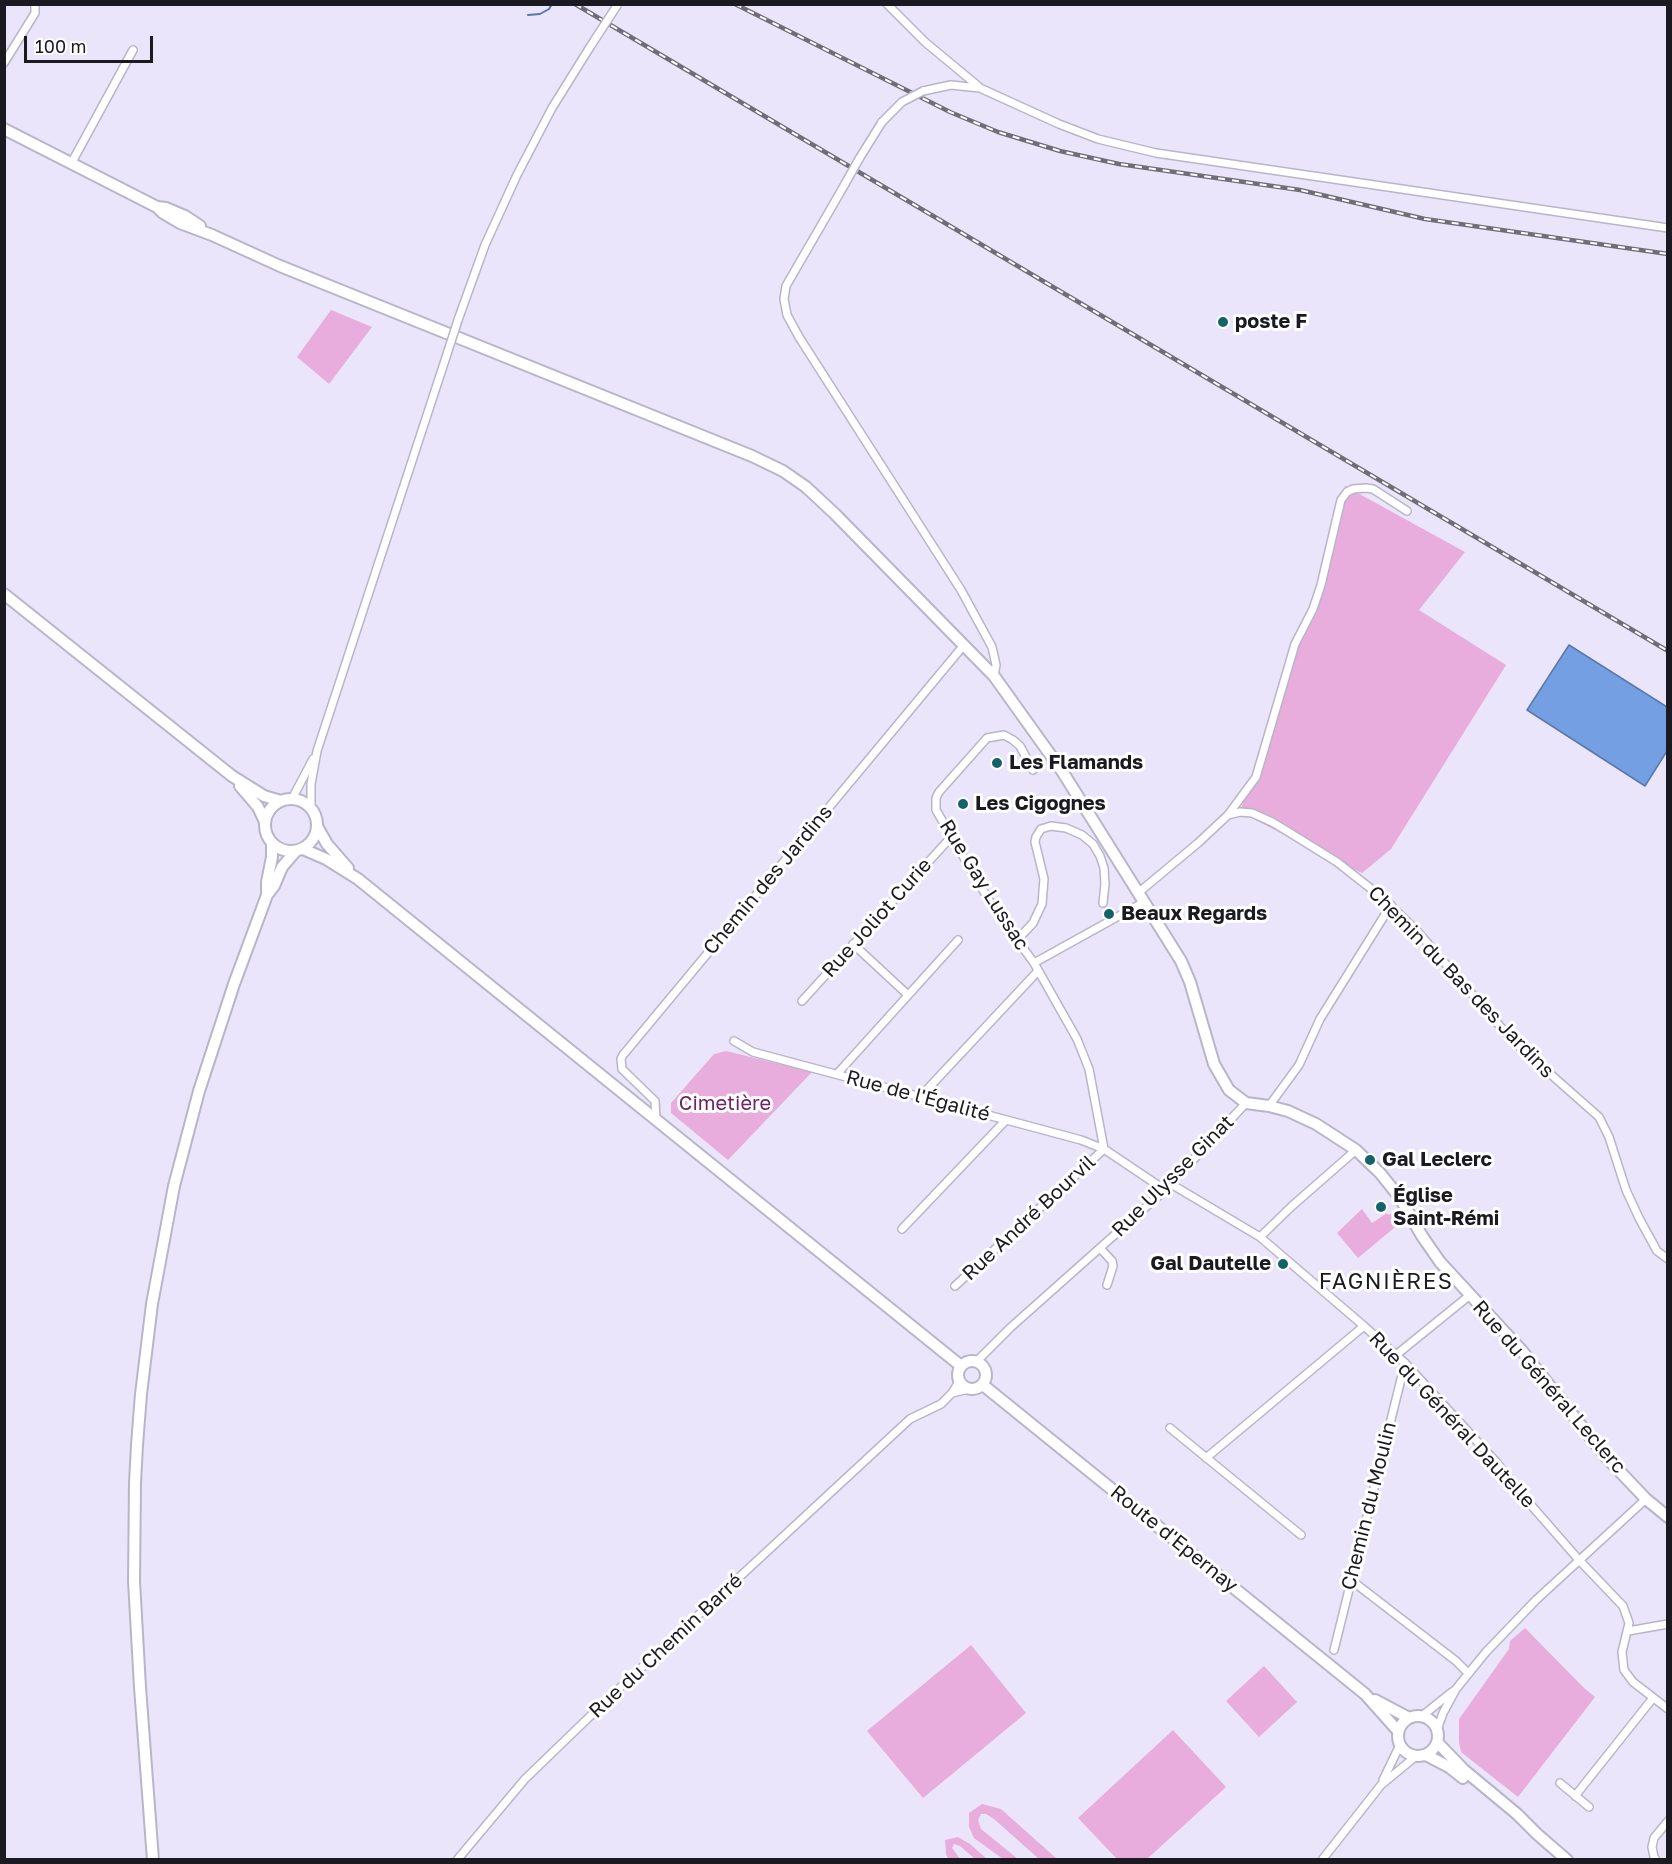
<!DOCTYPE html>
<html>
<head>
<meta charset="utf-8">
<style>
	body { margin:0 }
	#map { position:relative; width:1672px; height:1864px; overflow:hidden; background:#eae5fa; font-family:"Golos Text",sans-serif }
	canvas { display:block }
	.frame { position:absolute; inset:0; border:6px solid #1c1a21; pointer-events:none }
	.scale { position:absolute; left:24px; top:36px; width:129px; height:27px; box-sizing:border-box; border:3px solid #1c1a21; border-top:0; padding-left:8px; font-size:18px; line-height:21px; white-space:nowrap; color:#1c1a21; -webkit-text-stroke:4px #fff; paint-order:stroke }
</style>
</head>
<body>
<div id="map">
<canvas width="1672" height="1864"></canvas>
<div class="frame"></div>
<div class="scale">100 m</div>
</div>
<script>
const g = document.querySelector('canvas').getContext('2d');
g.lineJoin = 'round';
function paint(path, color) { g.fillStyle = color; g.fill(path, 'evenodd'); }
const toPath = rows => new Path2D(rows.map(r => 'M' + r).join(''));
function trace(path, color, width, dash) { g.strokeStyle = color; g.lineWidth = width; g.lineCap = dash ? 'butt' : 'round'; g.setLineDash(dash || []); g.stroke(path); }
function write(font, color, halo, rows, align = 'center') {
  g.font = font + ' "Golos Text",sans-serif'; g.lineWidth = 6; g.setLineDash([]); g.textBaseline = 'middle'; g.strokeStyle = halo; g.fillStyle = color; for (const [text, x, y, turn = 0] of rows) {
    g.save(); g.translate(x, y); g.rotate((+turn || 0) * Math.PI / 180); g.textAlign = isNaN(turn) ? turn : align; if (halo) g.strokeText(text, 0, 0); g.fillText(text, 0, 0); g.restore();
  }
}
paint(toPath([
	[331,310,372,327,329,384,297,357],
	[1345,486,1465,552,1419,610,1506,665,1391,849,1362,873,1337,862,1240,812,1330,546],
	[726,1051,812,1072,728,1160,671,1113,671,1103,714,1054],
	[1400,1206,1406,1218,1358,1258,1337,1233,1362,1209,1372,1223,1387,1213,1389,1215],
	[1525,1628,1584,1688,1595,1697,1518,1797,1461,1752,1459,1742,1459,1719,1509,1649,1510,1641],
	[971,1645,1026,1713,923,1798,867,1731],
	[1264,1666,1297,1702,1259,1737,1226,1701],
	[1173,1730,1226,1787,1147,1859,1117,1859,1078,1818],
	[982,1804,1001,1809,1057,1859,1039,1859,994,1819,986,1814,981,1814,978,1820,981,1829,1018,1859,1003,1859,974,1838,969,1827,969,1813],
	[958,1837,970,1844,987,1859,975,1859,960,1846,954,1844,952,1848,960,1859,948,1859,946,1854,945,1840]
]), '#e8acdd');
const water = toPath([
	[1569,645,1667,707,1667,751,1645,786,1527,710,1569,645]
]);
paint(water, '#74a0e3');
trace(water, '#5a78a9', 1.5);
trace(toPath([
	[528,15,540,14,549,9,552,4]
]), '#5a78a9', 2);
const street = toPath([
	[887,4,925,42,978,86],
	[4,63,35,13,35,4],
	[923,91,951,85,980,88,1059,124,1098,139,1156,153,1668,228],
	[859,159,882,122],
	[72,162,133,50],
	[845,184,786,286,784,299,787,315,799,337,961,590,992,647,996,665,994,676],
	[458,320,485,245,517,175,552,108,590,47],
	[1033,770,1020,746,1013,740,1004,735,987,738,939,792,936,798,936,810,990,902,1034,963,1077,1039,1089,1069,1104,1149,1165,1190],
	[292,799,313,759],
	[311,807,311,784,317,751,448,351],
	[1228,815,1240,812,1252,813,1272,822,1287,831,1337,862,1384,899,1417,931,1513,1041,1599,1117,1609,1137,1626,1190,1639,1218,1657,1251,1668,1259],
	[1138,893,1198,843,1228,815,1256,777,1295,644,1313,609,1321,585,1341,500,1347,492,1353,489,1366,488,1373,489,1407,511],
	[1018,939,1033,923,1042,904,1044,879,1035,842,1036,837,1041,829,1051,826,1066,828,1082,835,1093,844,1100,856,1104,868,1105,884,1103,903],
	[853,944,908,995],
	[1034,963,1144,902],
	[802,1001,952,836],
	[734,1041,753,1052,1081,1140,1104,1149,955,1286],
	[837,1074,958,940],
	[921,1096,1038,971],
	[1269,1106,1299,1065,1320,1019,1391,905],
	[656,1120,655,1101,622,1069,621,1059,623,1055,964,645],
	[1171,1184,1260,1237,1364,1326,1405,1363,1497,1463,1524,1497,1579,1560,1623,1606,1629,1623,1622,1652,1624,1670,1633,1682,1668,1709],
	[902,1229,1006,1120],
	[1260,1237,1292,1206,1356,1150],
	[1100,1248,1112,1261,1113,1266,1107,1285],
	[1396,1355,1470,1295],
	[977,1361,1010,1328,1165,1190,1246,1103],
	[960,1380,952,1393,969,1389],
	[1170,1428,1301,1535],
	[1206,1458,1364,1326],
	[1351,1580,1456,1661,1468,1673],
	[1628,1631,1668,1624],
	[1334,1650,1405,1363],
	[1422,1716,1452,1692],
	[1437,1730,1443,1713,1456,1689,1486,1652,1536,1600,1646,1499],
	[1383,1780,1399,1747],
	[1560,1783,1589,1807],
	[1575,1796,1653,1698],
	[457,1860,525,1779,611,1696,910,1419,941,1404,952,1393],
	[1322,1860,1381,1785,1415,1757],
	[1656,1860,1654,1857,1652,1847,1654,1838,1668,1821]
]);
const secondary = toPath([
	[4,129,157,207,166,208,185,216,200,226],
	[157,207,163,213,180,223,212,235,280,266,752,456,783,471,806,487,835,514,994,676,1062,771,1181,961,1190,982,1214,1064,1229,1090,1246,1103,1269,1106,1288,1111,1316,1124,1356,1150,1380,1173,1400,1198,1422,1236,1440,1262,1523,1352,1606,1457,1646,1499,1668,1517],
	[318,828,327,844,348,868],
	[303,849,326,859,358,879,961,1366],
	'958 1375a14 14 0 1 1 28 0a14 14 0 1 1-28 0Z',
	[983,1385,1365,1694,1398,1731],
	[1375,1700,1409,1718],
	'1398 1736a20 20 0 1 1 40 0a20 20 0 1 1-40 0Z',
	[1437,1742,1464,1770,1517,1814,1537,1834,1567,1860],
	[1426,1755,1449,1767,1463,1778]
]);
const primary = toPath([
	[4,594,232,776,264,796,281,801],
	[240,786,258,807,265,822],
	'265 825a26 26 0 1 1 52 0a26 26 0 1 1-52 0Z',
	[267,895,267,882,272,857,272,843],
	[153,1860,140,1687,134,1581,135,1483,137,1445,141,1394,152,1304,174,1186,199,1091,234,984,267,895,274,886,282,867,296,851]
]);
trace(street, '#b9b5c9', 10);
trace(secondary, '#b9b5c9', 14);
trace(primary, '#b9b5c9', 14);
trace(street, '#fff', 7);
trace(secondary, '#fff', 10);
trace(primary, '#fff', 10);
const rail = toPath([
	[575,4,1668,651],
	[735,4,950,112,998,132,1060,151,1119,164,1300,190,1425,219,1668,254]
]);
trace(rail, '#706d79', 4.5);
trace(rail, '#fff', 2, [7]);
const streetBridge = toPath([
	[590,47,618,4],
	[882,122,902,102,923,91],
	[845,184,859,159],
	[448,351,458,320]
]);
trace(streetBridge, '#b9b5c9', 10, []);
trace(streetBridge, '#fff', 7);
for (const [x, y, r, color] of [
	[1223,322,6,"#146369"],
	[997,763,6,"#146369"],
	[963,804,6,"#146369"],
	[1109,914,6,"#146369"],
	[1370,1160,6,"#146369"],
	[1381,1207,6,"#146369"],
	[1283,1264,6,"#146369"]
]) { const dot = new Path2D(); dot.arc(x, y, r, 0, 2 * Math.PI); g.fillStyle = color; g.fill(dot); trace(dot, '#fff', 2); }
write('bold 20px', '#1c1a21', '#fff', [
	["poste F",1235,322],
	["Les Flamands",1009,763],
	["Les Cigognes",975,804],
	["Beaux Regards",1121,914],
	["Gal Leclerc",1382,1160],
	["Église",1393,1196],
	["Saint-Rémi",1393,1219],
	["Gal Dautelle",1271,1264,"right"]
], 'left');
write('20px', '#1c1a21', '#fff', [
	["Chemin des Jardins",768,880,-50],
	["Rue Gay Lussac",984,885,58],
	["Rue Joliot Curie",877,918,-48],
	["Chemin du Bas des Jardins",1461,982,46],
	["Rue de l'Égalité",918,1096,15],
	["Rue Ulysse Ginat",1173,1176,-45],
	["Rue André Bourvil",1029,1218,-43],
	["Rue du Général Leclerc",1549,1387,49],
	["Rue du Général Dautelle",1452,1420,47],
	["Chemin du Moulin",1369,1506,-76],
	["Route d'Epernay",1174,1539,39],
	["Rue du Chemin Barré",666,1646,-43]
]);
write('20px', '#712266', '#fff', [
	["Cimetière",725,1104]
]);
g.letterSpacing = '1.5px';
write('22px', '#1c1a21', '#fff', [
	["FAGNIÈRES",1386,1282]
]);
g.letterSpacing = '0px';
</script>
</body>
</html>
